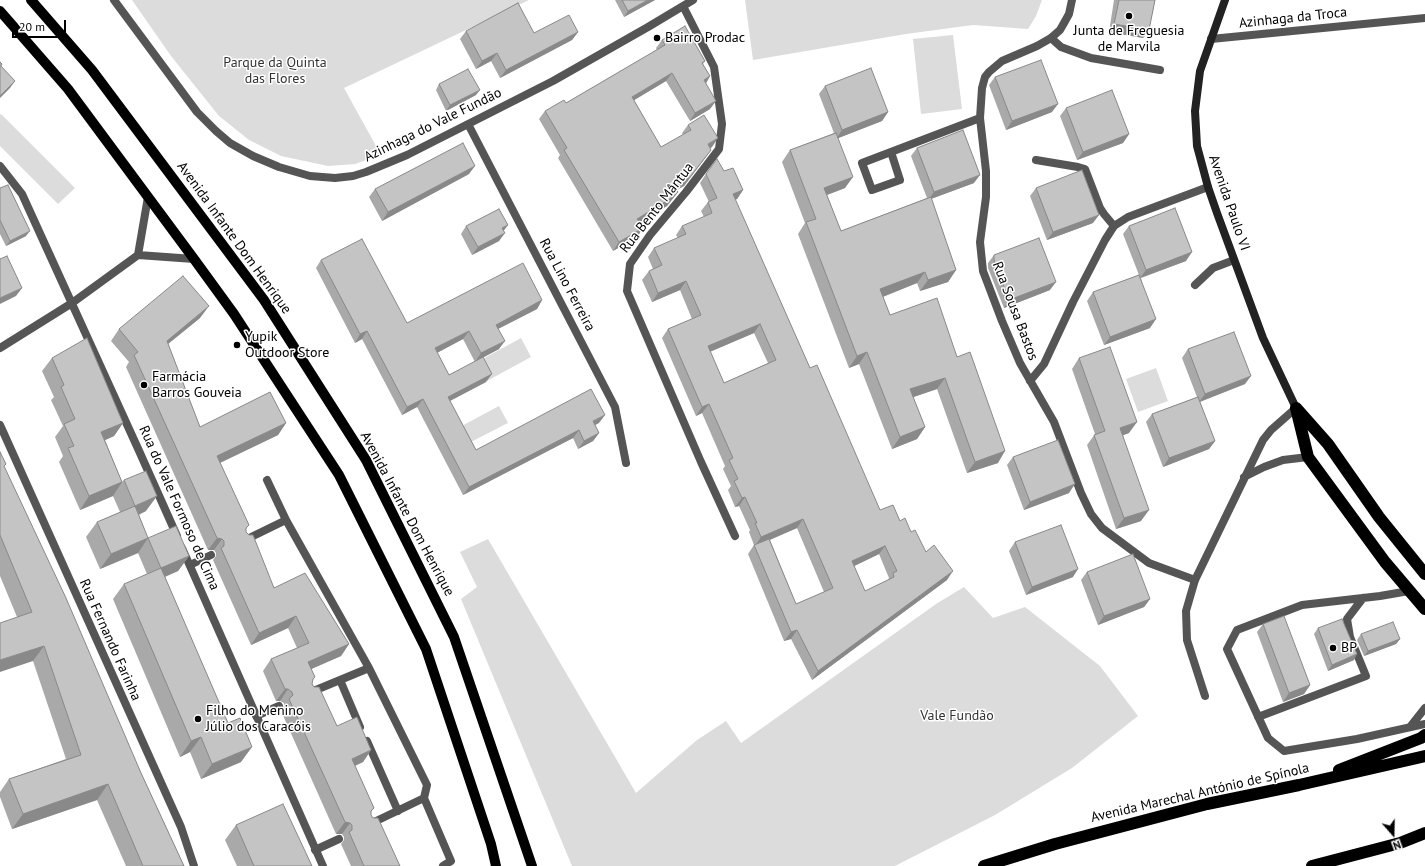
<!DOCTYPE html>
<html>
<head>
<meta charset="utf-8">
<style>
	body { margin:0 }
	#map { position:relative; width:1425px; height:866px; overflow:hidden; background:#fff; font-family:"PT Sans",sans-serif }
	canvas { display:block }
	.north { position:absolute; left:1373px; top:814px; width:40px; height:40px; -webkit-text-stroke:3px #fff; paint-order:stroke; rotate:160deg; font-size:11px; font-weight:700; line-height:16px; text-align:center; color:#000 }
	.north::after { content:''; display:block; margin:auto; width:14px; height:18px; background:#000; clip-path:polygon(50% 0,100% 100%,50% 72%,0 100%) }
	.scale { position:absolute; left:12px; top:20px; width:54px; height:18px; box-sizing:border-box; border:2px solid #000; border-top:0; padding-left:5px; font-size:12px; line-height:14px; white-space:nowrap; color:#000; -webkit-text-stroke:3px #fff; paint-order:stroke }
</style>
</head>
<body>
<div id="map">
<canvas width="1425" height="866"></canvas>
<div class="north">N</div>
<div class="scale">20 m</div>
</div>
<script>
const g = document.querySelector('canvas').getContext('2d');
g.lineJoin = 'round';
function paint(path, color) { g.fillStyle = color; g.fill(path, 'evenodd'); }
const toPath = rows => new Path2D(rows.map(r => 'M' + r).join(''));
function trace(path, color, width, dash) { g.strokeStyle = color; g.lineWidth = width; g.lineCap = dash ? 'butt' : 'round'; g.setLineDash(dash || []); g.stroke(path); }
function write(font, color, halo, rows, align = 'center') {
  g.font = font + ' "PT Sans",sans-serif'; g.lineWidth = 3; g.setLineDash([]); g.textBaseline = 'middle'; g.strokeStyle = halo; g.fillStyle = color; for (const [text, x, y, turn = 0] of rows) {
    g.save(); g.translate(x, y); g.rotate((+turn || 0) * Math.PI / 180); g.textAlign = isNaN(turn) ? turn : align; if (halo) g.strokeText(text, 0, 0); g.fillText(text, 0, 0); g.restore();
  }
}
paint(toPath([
	[132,0,529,0,344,88,381,155,355,164,328,166,281,156,249,140,219,116,171,56],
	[745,0,1042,0,1036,16,1028,29,973,25,906,34,753,60],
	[953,35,962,109,921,114,913,39],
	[1,114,75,188,58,204,0,146,0,115],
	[521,338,531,357,487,381,477,362],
	[1156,368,1168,401,1138,412,1126,379],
	[499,406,508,423,465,445,456,429],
	[488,539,636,793,697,740,726,721,741,743,936,604,964,587,993,618,1025,607,1100,666,1138,716,1072,768,995,815,895,866,572,866,461,599,477,587,460,552]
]), '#dcdcdc');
trace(toPath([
	[1051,38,1061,47,1091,58,1160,70],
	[1211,39,1425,18],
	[1036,160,1078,167,1085,169,1100,208,1104,214,1114,226],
	[1195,285,1213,268,1234,260],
	[267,480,286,520,369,668,427,785,424,798,451,861,443,866],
	[245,540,286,520],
	[190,565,211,555],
	[1195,580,1186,611,1187,640,1205,696],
	[1409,591,1380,596,1302,605,1237,630,1227,649,1268,738,1284,751,1357,739,1425,724],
	[340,680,360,727],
	[311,692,369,668],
	[256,716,279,706],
	[1258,717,1366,676,1350,637,1347,619,1363,598],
	[1410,727,1425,708],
	[367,741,398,811],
	[370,824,424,798],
	[315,850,339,839]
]), '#555', 8);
trace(toPath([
	[114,0,197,112,216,131,230,143,253,156,279,167,310,176,335,178,353,176,366,172,407,155,553,81,648,27,693,0],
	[1072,0,1069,14,1064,23,1060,30,1051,38,1037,46,1002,61,989,72,985,77,982,88,980,118,986,171,986,197,980,242,983,271,1002,321,1020,363,1054,422,1081,493,1091,514,1102,528,1149,563,1195,580,1263,440,1271,430,1296,408],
	[683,6,714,67,722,124,719,149,686,192,650,235,630,264,627,291,701,462,735,536],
	[468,124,615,407,626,463],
	[891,152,900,180,872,190,862,163,980,118],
	[0,166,22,194,140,453,177,536],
	[138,255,148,197],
	[0,348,72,303,138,255,194,259],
	[1030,381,1044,364,1073,302,1105,240,1114,226,1128,217,1208,187],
	[0,425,181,827,194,866],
	[1244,477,1264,467,1283,460,1308,457],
	[182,548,323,866]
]), '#555', 8);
trace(toPath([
	[1225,0,1200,71,1195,111,1197,146,1208,187,1217,213,1263,338,1296,408]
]), '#222', 8);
trace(toPath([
	[31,0,92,70,264,300,366,460,454,637,532,866],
	[0,11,68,89,194,259,234,314,339,475,426,649,491,844,496,866]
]), '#000', 10);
trace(toPath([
	[1296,408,1308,457,1385,562,1425,609],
	[1297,409,1328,444,1379,517,1425,574],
	[1339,770,1421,738,1425,735],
	[984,866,1055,844,1207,804,1299,785,1425,756],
	[1312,866,1400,843,1425,833]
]), '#000', 12);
paint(toPath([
	[615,0,655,0,624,17],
	[1114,0,1155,0,1149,30,1143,38,1109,32],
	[466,31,534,33,578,32,572,40,500,78,491,61,476,69,460,39],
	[662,40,705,61,703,64,710,76,706,83,710,109,690,121,666,81,634,100,661,147,683,135,682,133,688,125,712,147,710,148,705,158,684,186,676,190,678,192,667,206,639,222,643,228,637,237,613,251,558,158,560,155,539,119,545,111,566,103,657,50,656,48],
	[995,77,1052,112,1006,130,989,85],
	[439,84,476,95,446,111,436,90],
	[825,86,888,112,882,121,838,138,845,188,827,195,841,231,927,198,911,156,917,148,974,183,931,199,956,270,948,282,920,291,917,283,883,297,890,315,957,357,998,463,967,473,937,389,913,397,925,427,917,439,892,449,859,364,849,368,798,234,805,223,782,162,790,150,834,133,819,94],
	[1066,108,1129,134,1123,143,1077,160,1060,116],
	[724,171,743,190,737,199,735,200,810,368,880,510,900,521,911,532,947,580,812,680,791,639,784,641,748,554,754,545,749,532,750,530,739,506,735,507,728,490,731,486,723,469,725,466,702,413,696,416,662,338,668,329,692,319,680,290,652,302,642,280,649,271,653,269,648,257,654,248,678,238,676,235,682,226,704,217,701,211,708,202,709,202,700,183,706,174],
	[754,333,768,363,724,383,710,352],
	[797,528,824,592,796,604,770,540],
	[879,554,889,578,888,580,865,591,854,566],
	[469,174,382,221,369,197,375,189],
	[0,188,26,236,6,246,0,234],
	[1036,188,1093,223,1047,240,1030,196],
	[508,225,503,231,499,241,472,255,461,234,466,226],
	[1129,226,1186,261,1141,278,1150,328,1104,345,1087,301,1093,292,1139,275,1123,234],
	[994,255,1050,290,1004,308,988,268,988,263],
	[321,260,407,323,542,300,537,309,498,329,499,349,483,357,486,382,450,401,476,450,599,423,595,425,599,433,593,441,578,449,573,438,463,495,417,407,402,415,362,339,355,343,316,268],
	[463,339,475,362,449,375,437,353],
	[200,318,168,344,200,427,286,423,278,435,220,463,249,525,246,529,246,532,274,588,349,644,341,656,311,669,315,677,312,681,312,684,337,726,371,750,363,762,355,766,374,808,371,812,371,815,400,866,351,866,341,844,344,840,344,837,342,834,336,834,281,711,284,706,284,703,280,701,276,701,263,671,271,659,297,648,288,628,251,645,213,560,216,556,216,553,214,550,208,550,126,367,129,362,111,341,119,329],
	[1188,349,1245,384,1200,402,1215,441,1209,449,1163,467,1146,422,1152,414,1197,397,1182,358],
	[52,358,123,423,114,436,105,440,122,482,124,480,146,511,139,515,148,538,189,556,178,571,165,577,241,762,201,779,190,752,180,757,113,599,124,584,147,574,138,553,100,569,86,537,97,522,120,512,113,496,80,510,59,462,63,456,55,437,63,426,51,400,54,397,42,371],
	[1079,358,1129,433,1123,435,1141,521,1116,529,1087,445,1095,434,1072,369],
	[0,452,4,467,141,773,184,866,126,866,97,800,12,829,0,797,0,792,9,779,66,759,33,661,17,617,0,576],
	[1013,457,1069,493,1024,510,1007,465],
	[1015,542,1073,577,1026,595,1009,551],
	[1087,572,1150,599,1144,607,1098,625,1081,580],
	[1263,624,1310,685,1304,694,1283,702,1257,632],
	[1318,628,1354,660,1328,671,1314,634],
	[1361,634,1400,639,1396,644,1364,656,1357,640],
	[236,825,312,866,237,866,225,840]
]), '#a9a9a9');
paint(toPath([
	[648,0,655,0,624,17,628,11],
	[1114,24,1149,30,1143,38,1109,32],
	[578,32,572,40,500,78,506,70],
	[497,53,491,61,476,69,482,61],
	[672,73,666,81,626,105,632,97],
	[710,76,705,85,704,80],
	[15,81,10,88,0,98,0,96],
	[480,90,476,95,446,111,450,105],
	[716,101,710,109,690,121,695,113],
	[1058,104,1052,112,1006,130,1012,121],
	[888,112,882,121,836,139,842,130],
	[1129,134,1123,143,1077,160,1083,152],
	[718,138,712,147,702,153,708,144],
	[711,150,684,186,668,195,674,187],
	[475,166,469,174,382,221,388,212],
	[980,175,974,183,928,200,934,192],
	[853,177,845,188,816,199,824,188],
	[743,190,737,199,726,203,733,194],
	[678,192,667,206,631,227,637,219],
	[1099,215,1093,223,1047,240,1053,232],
	[508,225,502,233,502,228],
	[643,228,637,237,613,251,619,242],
	[30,231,26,236,6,246,10,241],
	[505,233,499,241,472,255,478,247],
	[1192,252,1186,261,1140,278,1146,270],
	[956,270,948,282,920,291,928,280],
	[925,272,917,283,872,301,880,289],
	[686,281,680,290,652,302,658,293],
	[1056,282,1050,290,1004,308,1009,300],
	[22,288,16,296,0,304,0,298],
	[542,300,537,309,490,333,496,325],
	[209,306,200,318,158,352,167,341],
	[1156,319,1150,328,1104,345,1110,337],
	[760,324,754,333,702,355,708,346],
	[367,331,362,339,355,343,360,334],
	[469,331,463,339,429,357,435,348],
	[505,341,499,349,475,362,481,353],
	[867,352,859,364,849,368,857,356],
	[492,374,486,382,442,405,448,397],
	[1251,376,1245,384,1199,402,1205,394],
	[945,378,937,389,902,401,910,389],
	[423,399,417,407,402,415,407,407],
	[709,404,702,413,696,416,702,407],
	[605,415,599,423,587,429,593,421],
	[1137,422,1129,433,1113,439,1120,428],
	[123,423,114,436,92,446,101,432],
	[286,423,278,435,209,468,217,456],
	[925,427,917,439,892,449,900,437],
	[579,430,573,438,463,495,469,487],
	[599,433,593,441,578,449,584,441],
	[1215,441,1209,449,1163,467,1169,458],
	[1005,451,998,463,967,473,975,462],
	[122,482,113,496,80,510,89,496],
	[1075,484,1069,493,1024,510,1030,502],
	[157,496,146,511,124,521,135,506],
	[745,497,739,506,735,507,742,498],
	[1149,510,1141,521,1116,529,1124,518],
	[803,519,797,528,755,546,761,537],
	[148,538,138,553,100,569,111,554],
	[217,538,222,539,214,550,208,550],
	[885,546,879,554,846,570,852,561],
	[189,556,178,571,150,583,161,568],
	[1078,569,1073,577,1026,595,1032,587],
	[953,571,947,580,812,680,818,671],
	[1150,599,1144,607,1098,625,1104,616],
	[296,616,288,628,251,645,259,633],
	[797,630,791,639,784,641,791,632],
	[1400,639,1396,644,1364,656,1368,651],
	[349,644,341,656,300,674,308,662],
	[44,646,33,661,0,672,0,660],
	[1357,654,1354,660,1328,671,1332,665],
	[1310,685,1304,694,1283,702,1289,693],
	[285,689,288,689,280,701,276,701],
	[201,737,190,752,180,757,191,741],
	[252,747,241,762,201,779,212,764],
	[371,750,363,762,343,771,352,759],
	[108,784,97,800,12,829,23,814],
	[345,822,350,823,342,834,336,834]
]), '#898989');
const building = toPath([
	[622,0,648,0,628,11,622,0],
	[1119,0,1155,0,1149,30,1114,24,1119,0],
	[518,3,534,33,569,15,578,32,506,70,497,53,482,61,466,31,518,3],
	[685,26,705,61,702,63,710,76,704,80,716,101,695,113,672,73,632,97,661,147,691,130,688,125,704,115,718,138,708,144,711,150,690,177,674,187,678,192,673,197,637,219,643,228,619,242,564,150,567,148,545,111,564,100,566,103,665,45,662,40,685,26],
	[1041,60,1058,104,1012,121,995,77,1041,60],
	[0,62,2,64,1,66,15,81,0,96,0,62],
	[871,68,888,112,842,130,825,86,871,68],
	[468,69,480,90,450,105,439,84,468,69],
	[1112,90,1129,134,1083,152,1066,108,1112,90],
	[963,130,980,175,934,192,917,148,963,130],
	[836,133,853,177,824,188,841,231,931,197,956,270,928,280,925,272,880,289,890,315,937,298,957,357,970,352,1005,451,975,462,945,378,910,389,925,427,900,437,867,352,857,356,806,222,816,219,790,150,836,133],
	[463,143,475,166,388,212,375,189,463,143],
	[717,159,724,171,733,168,743,190,733,194,810,368,817,365,880,510,893,505,900,521,905,518,911,532,915,530,926,552,934,545,953,571,818,671,797,630,791,632,754,545,769,539,796,604,833,588,803,519,761,537,755,523,757,523,745,497,742,498,734,481,738,479,729,460,733,458,709,404,702,407,668,329,701,315,686,281,658,293,649,271,662,265,654,248,686,234,682,226,712,213,708,202,717,198,706,174,717,159],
	[760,324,776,360,724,383,708,346,760,324],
	[885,546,897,571,893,573,894,577,865,591,852,561,885,546],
	[1082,170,1099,215,1053,232,1036,188,1082,170],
	[8,185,30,231,10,241,0,220,0,188,8,185],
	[1175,208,1192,252,1146,270,1129,226,1175,208],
	[499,209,508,225,502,228,505,233,478,247,466,226,499,209],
	[1039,238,1056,282,1009,300,994,260,994,255,1039,238],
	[362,239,407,323,523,263,542,300,496,325,505,341,481,353,469,331,435,348,449,375,483,357,492,374,448,397,476,450,591,389,605,415,593,421,599,433,584,441,579,430,469,487,423,399,407,407,367,331,360,334,321,260,362,239],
	[7,256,22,288,0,298,0,259,7,256],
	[1139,275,1156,319,1110,337,1093,292,1139,275],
	[183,276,209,306,167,341,200,427,270,392,286,423,217,456,249,525,246,528,246,532,249,535,253,535,274,588,305,573,349,644,308,662,315,677,313,679,312,684,314,687,319,687,337,726,357,717,371,750,352,759,374,808,371,811,371,815,373,818,378,818,400,866,364,866,349,832,352,830,352,825,350,823,345,822,289,699,293,695,292,692,288,689,285,689,271,659,309,643,296,616,259,633,221,548,224,546,224,541,222,539,217,538,134,355,138,352,119,329,183,276],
	[1234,332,1251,376,1205,394,1188,349,1234,332],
	[87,338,123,423,101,432,122,482,89,496,68,448,74,446,64,424,75,419,61,387,64,385,52,358,87,338],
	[1110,347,1137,422,1120,428,1149,510,1124,518,1094,435,1105,431,1079,358,1110,347],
	[1198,397,1215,441,1169,458,1152,414,1198,397],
	[1058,440,1075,484,1030,502,1013,457,1058,440],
	[0,452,6,464,4,466,66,598,141,773,184,866,143,866,108,784,23,814,9,779,81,755,44,646,0,660,0,623,32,612,0,535,0,452],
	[146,471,157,496,135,506,124,480,146,471],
	[135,506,148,538,111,554,97,522,135,506],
	[1061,525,1078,569,1032,587,1015,542,1061,525],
	[176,526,189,556,161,568,148,538,176,526],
	[1133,554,1150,599,1104,616,1087,572,1133,554],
	[161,568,228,723,240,718,252,747,212,764,201,737,191,741,124,584,161,568],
	[1284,616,1310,685,1289,693,1263,624,1284,616],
	[1342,619,1357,654,1332,665,1318,628,1342,619],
	[1393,622,1400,639,1368,651,1361,634,1393,622],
	[283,804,312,866,254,866,236,825,283,804]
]);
paint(building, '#c4c4c4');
trace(building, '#898989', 1);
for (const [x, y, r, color] of [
	[1129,16,4,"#000"],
	[657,38,4,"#000"],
	[237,345,4,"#000"],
	[144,385,4,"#000"],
	[1333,648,4,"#000"],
	[198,719,4,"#000"]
]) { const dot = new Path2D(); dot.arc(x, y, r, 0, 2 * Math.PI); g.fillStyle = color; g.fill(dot); trace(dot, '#fff', 1.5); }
write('14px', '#000', '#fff', [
	["Azinhaga da Troca",1293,18,-6],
	["Azinhaga do Vale Fundão",433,125,-26],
	["Avenida Paulo VI",1229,203,71],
	["Rua Bento Mântua",657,208,-52],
	["Avenida Infante Dom Henrique",234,238,54],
	["Rua Lino Ferreira",567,285,62],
	["Rua Sousa Bastos",1015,311,69],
	["Rua do Vale Formoso de Cima",179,508,66],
	["Avenida Infante Dom Henrique",407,514,62],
	["Rua Fernando Farinha",110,640,66],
	["Avenida Marechal António de Spínola",1200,793,-13]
]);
write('14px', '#000', '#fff', [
	["Junta de Freguesia",1129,31,"center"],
	["de Marvila",1129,47,"center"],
	["Bairro Prodac",665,38],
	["Yupik",245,337],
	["Outdoor Store",245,353],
	["Farmácia",152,377],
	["Barros Gouveia",152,393],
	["BP",1341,648],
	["Filho do Menino",206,711],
	["Júlio dos Caracóis",206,727]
], 'left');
write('14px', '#333', '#fff', [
	["Parque da Quinta",275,63],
	["das Flores",275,79],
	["Vale Fundão",957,716]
]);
</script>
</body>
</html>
